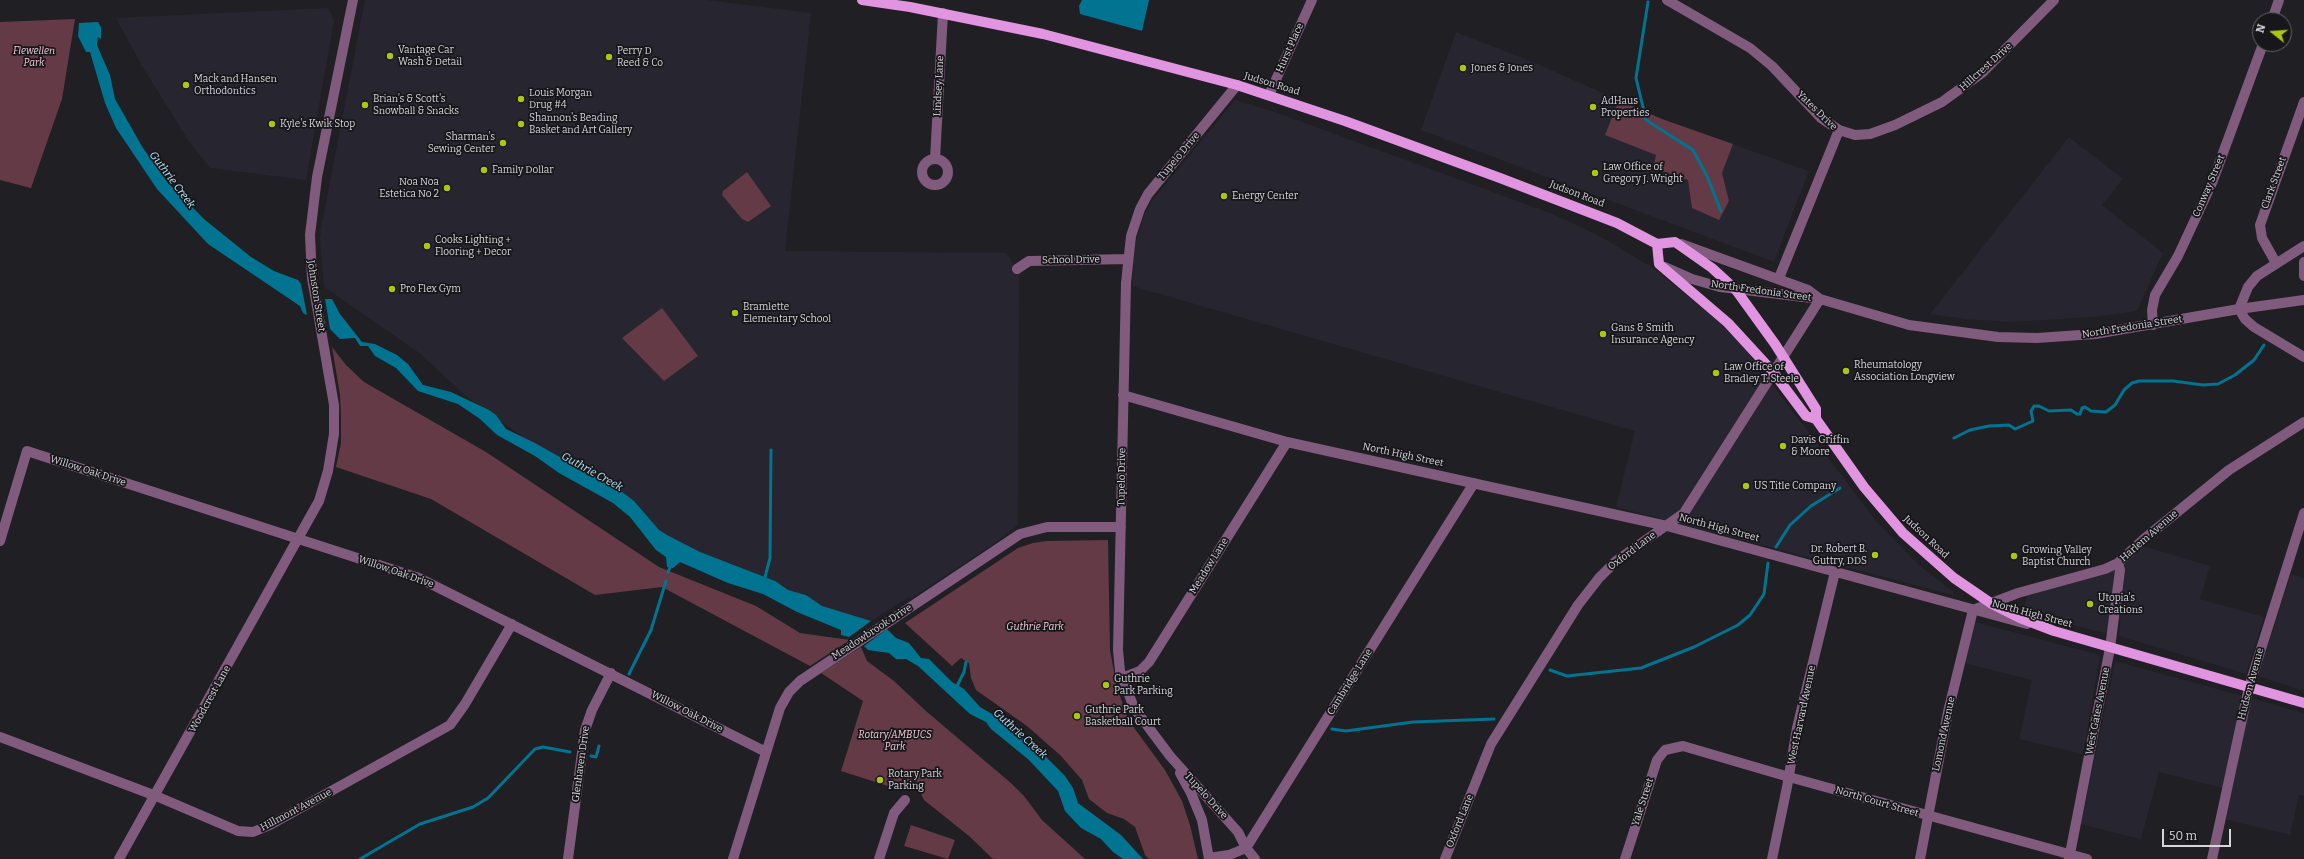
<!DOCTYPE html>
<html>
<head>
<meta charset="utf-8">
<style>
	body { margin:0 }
	#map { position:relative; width:2304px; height:859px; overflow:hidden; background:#201f23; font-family:Bitter,serif }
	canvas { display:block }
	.north { position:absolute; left:2252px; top:12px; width:40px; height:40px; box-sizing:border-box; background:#17161a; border:1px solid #636266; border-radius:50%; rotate:287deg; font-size:11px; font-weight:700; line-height:16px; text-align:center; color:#d6d5d8 }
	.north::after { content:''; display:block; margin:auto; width:14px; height:18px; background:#adc60e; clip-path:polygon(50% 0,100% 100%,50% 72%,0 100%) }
	.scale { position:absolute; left:2162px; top:829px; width:69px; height:18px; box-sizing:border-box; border:2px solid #d6d5d8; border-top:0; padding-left:5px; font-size:12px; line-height:14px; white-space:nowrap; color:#d6d5d8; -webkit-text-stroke:3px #17161a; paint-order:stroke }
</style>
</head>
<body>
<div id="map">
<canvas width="2304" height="859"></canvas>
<div class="north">N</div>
<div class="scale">50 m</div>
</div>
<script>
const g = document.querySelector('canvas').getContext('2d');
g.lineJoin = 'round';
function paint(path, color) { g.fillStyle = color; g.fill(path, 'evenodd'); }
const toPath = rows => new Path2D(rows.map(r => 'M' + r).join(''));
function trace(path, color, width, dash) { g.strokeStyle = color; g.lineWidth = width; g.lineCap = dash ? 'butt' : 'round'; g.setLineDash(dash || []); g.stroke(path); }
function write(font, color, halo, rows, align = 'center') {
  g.font = font + ' Bitter,serif'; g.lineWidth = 3.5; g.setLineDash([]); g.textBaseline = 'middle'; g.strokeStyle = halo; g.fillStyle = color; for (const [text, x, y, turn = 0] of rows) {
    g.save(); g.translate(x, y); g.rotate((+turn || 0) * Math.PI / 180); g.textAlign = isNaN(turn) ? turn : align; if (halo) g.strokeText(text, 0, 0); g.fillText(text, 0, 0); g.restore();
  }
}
paint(toPath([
	[365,0,706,0,811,13,785,251,1006,253,1019,271,1018,525,995,543,910,599,909,597,860,628,666,543,635,507,565,467,468,398,418,352,324,287,320,239,322,223],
	[328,8,334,20,306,180,210,168,190,143,142,66,116,18],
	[1456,32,1535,63,1664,120,1809,171,1774,262,1421,130],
	[1235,100,1275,112,1550,213,1598,235,1653,268,1717,320,1743,346,1877,522,1920,566,1954,592,1953,595,1616,507,1635,431,1132,286,1135,245,1145,213,1154,198],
	[2069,137,2123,179,2102,205,2163,253,2137,311,2094,317,2009,322,1965,319,1930,314],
	[2143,546,2210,566,2200,599,2264,617,2246,674,2119,636,2124,565],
	[2115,569,2109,634,2076,626,2024,607,2027,596],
	[2291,574,2304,578,2304,691,2258,676],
	[1975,622,2100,655,2083,754,2019,739,2032,680,1964,663],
	[2115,661,2304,713,2304,796,2299,795,2290,835,2216,817,2222,788,2159,772,2141,839,2081,824]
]), '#27252f');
paint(toPath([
	[75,19,62,99,31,188,0,180,0,22],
	[1619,100,1662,119,1733,144,1722,173,1729,201,1719,220,1692,208,1688,180,1653,168,1656,155,1605,135],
	[747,172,771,206,748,222,742,219,722,195,723,191],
	[662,308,698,356,664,381,622,338],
	[332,347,346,365,364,382,486,452,659,567,756,606,800,633,850,640,810,666,662,587,595,595,431,499,336,467,341,443,341,419,340,395],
	[1108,540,1110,650,1117,688,1129,721,1165,770,1182,801,1190,825,1198,859,1149,859,1145,855,1135,827,1124,819,1107,813,1089,799,1082,780,1061,756,1027,726,976,690,971,678,969,663,961,658,952,666,905,623,1018,548,1033,543,1046,541],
	[861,647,867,661,894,681,926,711,1012,784,1024,796,1042,820,1085,859,993,859,969,836,924,800,917,786,905,782,891,787,841,771,863,701,821,673],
	[911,825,955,840,948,859,904,846]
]), '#633a45');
paint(toPath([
	[1082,0,1149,0,1142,31,1080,14,1079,6],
	[98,22,101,27,101,39,98,37,97,45,110,75,115,99,143,148,168,183,204,219,251,257,274,271,298,280,301,284,307,315,303,313,300,306,208,244,157,189,116,128,105,103,90,52,86,52,78,36,79,23],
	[325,299,332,299,340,314,362,342,375,344,397,355,408,364,423,385,451,392,489,410,496,415,506,429,535,443,622,492,634,501,659,530,667,535,700,552,775,581,788,590,806,595,822,606,871,621,849,637,841,635,841,630,797,612,763,594,728,583,680,562,673,568,667,567,666,557,656,550,630,517,613,503,559,473,535,456,497,435,480,419,458,404,418,391,396,368,375,356,368,346,360,346,355,338,340,339,330,329],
	[887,629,896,638,909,643,921,658,929,659,952,682,964,689,980,707,1006,722,1020,733,1025,742,1043,754,1065,776,1073,788,1078,803,1121,835,1143,859,1123,859,1113,852,1101,839,1081,828,1065,811,1058,791,1029,760,991,729,986,722,970,714,918,666,906,659,896,659,889,653,868,650,864,646]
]), '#007491');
trace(toPath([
	[1648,2,1636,78,1646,120,1693,150,1707,176,1721,211],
	[1954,438,1970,430,1989,426,2009,425,2015,429,2033,421,2031,411,2034,406,2039,406,2049,411,2071,410,2077,414,2080,414,2082,408,2085,407,2091,411,2106,412,2115,405,2124,390,2132,383,2139,381,2173,381,2203,385,2218,384,2235,375,2254,360,2264,345],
	[1776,547,1790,525,1811,506,1840,488],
	[668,572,671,565],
	[764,581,770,558,771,450],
	[1550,670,1567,676,1641,668,1694,647,1738,625,1750,615,1764,594,1768,563],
	[629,674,651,630,666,581],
	[956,688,964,672,966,662],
	[1332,729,1346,731,1413,722,1494,719],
	[591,756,596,757,599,746],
	[360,859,420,824,473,807,488,798,535,749,543,747,570,752]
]), '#007491', 3);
trace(toPath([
	[1667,0,1750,48,1772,66,1821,118,1839,130,1779,278],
	[2272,20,2279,0],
	[1237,85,1148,194,1140,209,1131,236,1126,283,1118,650,1120,671,1134,708,1170,756,1238,832,1246,848,1255,859],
	[1269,95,1312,0],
	[1839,130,1855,135,1870,134,1895,125,1942,102,1982,73,2054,0],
	'922 172a13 13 0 1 1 26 0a13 13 0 1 1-26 0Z',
	[935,159,943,13],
	[1681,244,1808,290,1820,299],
	[2304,262,2304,276],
	[2276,263,2262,238,2260,225,2304,102],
	[1665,267,1692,279,1720,287,1820,299,1909,325,1998,337,2037,338,2095,334,2239,309,2304,300],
	[1017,269,1029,261,1128,259],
	[2239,309,2248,287,2257,276,2304,246],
	[2239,309,2245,319,2254,327,2304,357],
	[2153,325,2152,310,2155,295,2178,256,2212,183,2263,44],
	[1123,395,1287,442,1667,526,2027,624],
	[0,541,27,451,419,578,766,752],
	[1122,678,1140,671,1149,662,1287,442],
	[0,737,156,796,238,831,253,832,270,825,450,725,465,704,512,624],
	[1180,773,1191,793,1202,820,1209,859],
	[1209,858,1229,855,1246,848,1474,483],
	[119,859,310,517,319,501,328,471,334,434,334,405,312,278,310,235,317,177,353,0],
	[568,859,585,730,592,710,611,673],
	[733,859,780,708,789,692,800,681,1020,534,1047,527,1121,527],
	[879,859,894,813,905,800],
	[1445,859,1491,744,1578,605,1599,578,1616,561,1684,513,1820,299],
	[1625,859,1657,760,1665,750,1683,746,1789,777,2087,859],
	[1772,859,1787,787,1797,728,1835,572],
	[1920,859,1948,712,1973,610,2018,593,2105,569,2118,563,2144,539,2229,470,2304,422],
	[2069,859,2110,648,2120,570,2118,563],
	[2212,859,2249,687,2304,513]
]), '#805b7e', 10);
trace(toPath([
	[862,0,910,7,1043,34,1237,85,1345,121,1500,178,1617,223,1657,244,1675,242,1712,268,1736,290,1775,344,1816,409,1816,419,1864,487,1903,533,1954,578,1992,604,2020,618,2054,631,2304,703],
	[1657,244,1659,264,1728,323,1773,372,1806,416,1816,419]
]), '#e194df', 10);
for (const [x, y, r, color] of [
	[390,56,4,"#adc60e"],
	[609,57,4,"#adc60e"],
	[1463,68,4,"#adc60e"],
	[186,85,4,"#adc60e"],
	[521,99,4,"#adc60e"],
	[365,105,4,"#adc60e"],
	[1593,107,4,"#adc60e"],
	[272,124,4,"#adc60e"],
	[521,124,4,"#adc60e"],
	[503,143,4,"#adc60e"],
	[484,170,4,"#adc60e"],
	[1595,173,4,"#adc60e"],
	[447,188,4,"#adc60e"],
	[1224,196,4,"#adc60e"],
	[427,246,4,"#adc60e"],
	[392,289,4,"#adc60e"],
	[735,313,4,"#adc60e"],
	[1603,334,4,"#adc60e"],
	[1846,371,4,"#adc60e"],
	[1716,373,4,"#adc60e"],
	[1783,446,4,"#adc60e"],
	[1746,486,4,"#adc60e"],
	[1875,555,4,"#adc60e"],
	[2014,556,4,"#adc60e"],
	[2090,604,4,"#adc60e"],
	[1106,685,4,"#adc60e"],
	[1077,716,4,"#adc60e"],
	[880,780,4,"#adc60e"]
]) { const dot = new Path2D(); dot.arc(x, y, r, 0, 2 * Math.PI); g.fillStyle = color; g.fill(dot); trace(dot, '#17161a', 1.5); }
write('10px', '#d6d5d8', '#17161a', [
	["Hurst Place",1290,48,-66],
	["Hillcrest Drive",1986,67,-42],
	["Judson Road",1272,84,17],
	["Lindsey Lane",939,86,-87],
	["Yates Drive",1817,111,44],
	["Tupelo Drive",1179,156,-50],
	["Clark Street",2274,183,-70],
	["Conway Street",2209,186,-67],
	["Judson Road",1577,194,21],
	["School Drive",1071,260,-1],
	["North Fredonia Street",1761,291,8],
	["Johnston Street",316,296,81],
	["North Fredonia Street",2132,327,-9],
	["North High Street",1403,455,12],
	["Willow Oak Drive",88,471,18],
	["Tupelo Drive",1122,477,-89],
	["North High Street",1719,528,15],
	["Harlem Avenue",2149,536,-41],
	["Judson Road",1926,537,43],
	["Oxford Lane",1632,551,-37],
	["Meadow Lane",1209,566,-58],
	["Willow Oak Drive",396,572,19],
	["North High Street",2032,614,15],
	["Meadowbrook Drive",872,632,-33],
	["Cambridge Lane",1350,682,-58],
	["Hudson Avenue",2251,684,-75],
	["Woodcrest Lane",210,699,-61],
	["West Gates Avenue",2098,711,-79],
	["Willow Oak Drive",687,712,27],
	["West Harvard Avenue",1802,715,-78],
	["Lomond Avenue",1944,734,-78],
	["Glenhaven Drive",581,764,-82],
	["Tupelo Drive",1206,796,48],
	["Yale Street",1643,802,-72],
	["North Court Street",1877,802,16],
	["Hillmont Avenue",296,810,-28],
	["Oxford Lane",1460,821,-68]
]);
write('10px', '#d6d5d8', '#17161a', [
	["Vantage Car",398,50],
	["Wash & Detail",398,62],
	["Perry D",617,51],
	["Reed & Co",617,63],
	["Jones & Jones",1471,68],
	["Mack and Hansen",194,79],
	["Orthodontics",194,91],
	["Louis Morgan",529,93],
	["Drug #4",529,105],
	["Brian's & Scott's",373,99],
	["Snowball & Snacks",373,111],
	["AdHaus",1601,101],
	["Properties",1601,113],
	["Shannon's Beading",529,118],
	["Basket and Art Gallery",529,130],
	["Kyle's Kwik Stop",280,124],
	["Sharman's",495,137,"right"],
	["Sewing Center",495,149,"right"],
	["Law Office of",1603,167],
	["Gregory J. Wright",1603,179],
	["Family Dollar",492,170],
	["Noa Noa",439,182,"right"],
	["Estetica No 2",439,194,"right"],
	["Energy Center",1232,196],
	["Cooks Lighting +",435,240],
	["Flooring + Decor",435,252],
	["Pro Flex Gym",400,289],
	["Bramlette",743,307],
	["Elementary School",743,319],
	["Gans & Smith",1611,328],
	["Insurance Agency",1611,340],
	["Rheumatology",1854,365],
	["Association Longview",1854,377],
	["Law Office of",1724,367],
	["Bradley T. Steele",1724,379],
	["Davis Griffin",1791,440],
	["& Moore",1791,452],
	["US Title Company",1754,486],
	["Dr. Robert B.",1867,549,"right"],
	["Guttry, DDS",1867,561,"right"],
	["Growing Valley",2022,550],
	["Baptist Church",2022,562],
	["Utopia's",2098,598],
	["Creations",2098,610],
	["Guthrie",1114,679],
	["Park Parking",1114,691],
	["Guthrie Park",1085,710],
	["Basketball Court",1085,722],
	["Rotary Park",888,774],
	["Parking",888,786]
], 'left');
write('italic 10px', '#f6cbd5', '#17161a', [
	["Flewellen",34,51],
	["Park",34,63],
	["Guthrie Park",1035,627],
	["Rotary/AMBUCS",895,735],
	["Park",895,747]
]);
write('italic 11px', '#b9e5f5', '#17161a', [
	["Guthrie Creek",172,180,53],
	["Guthrie Creek",592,472,29],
	["Guthrie Creek",1020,734,42]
]);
</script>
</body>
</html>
